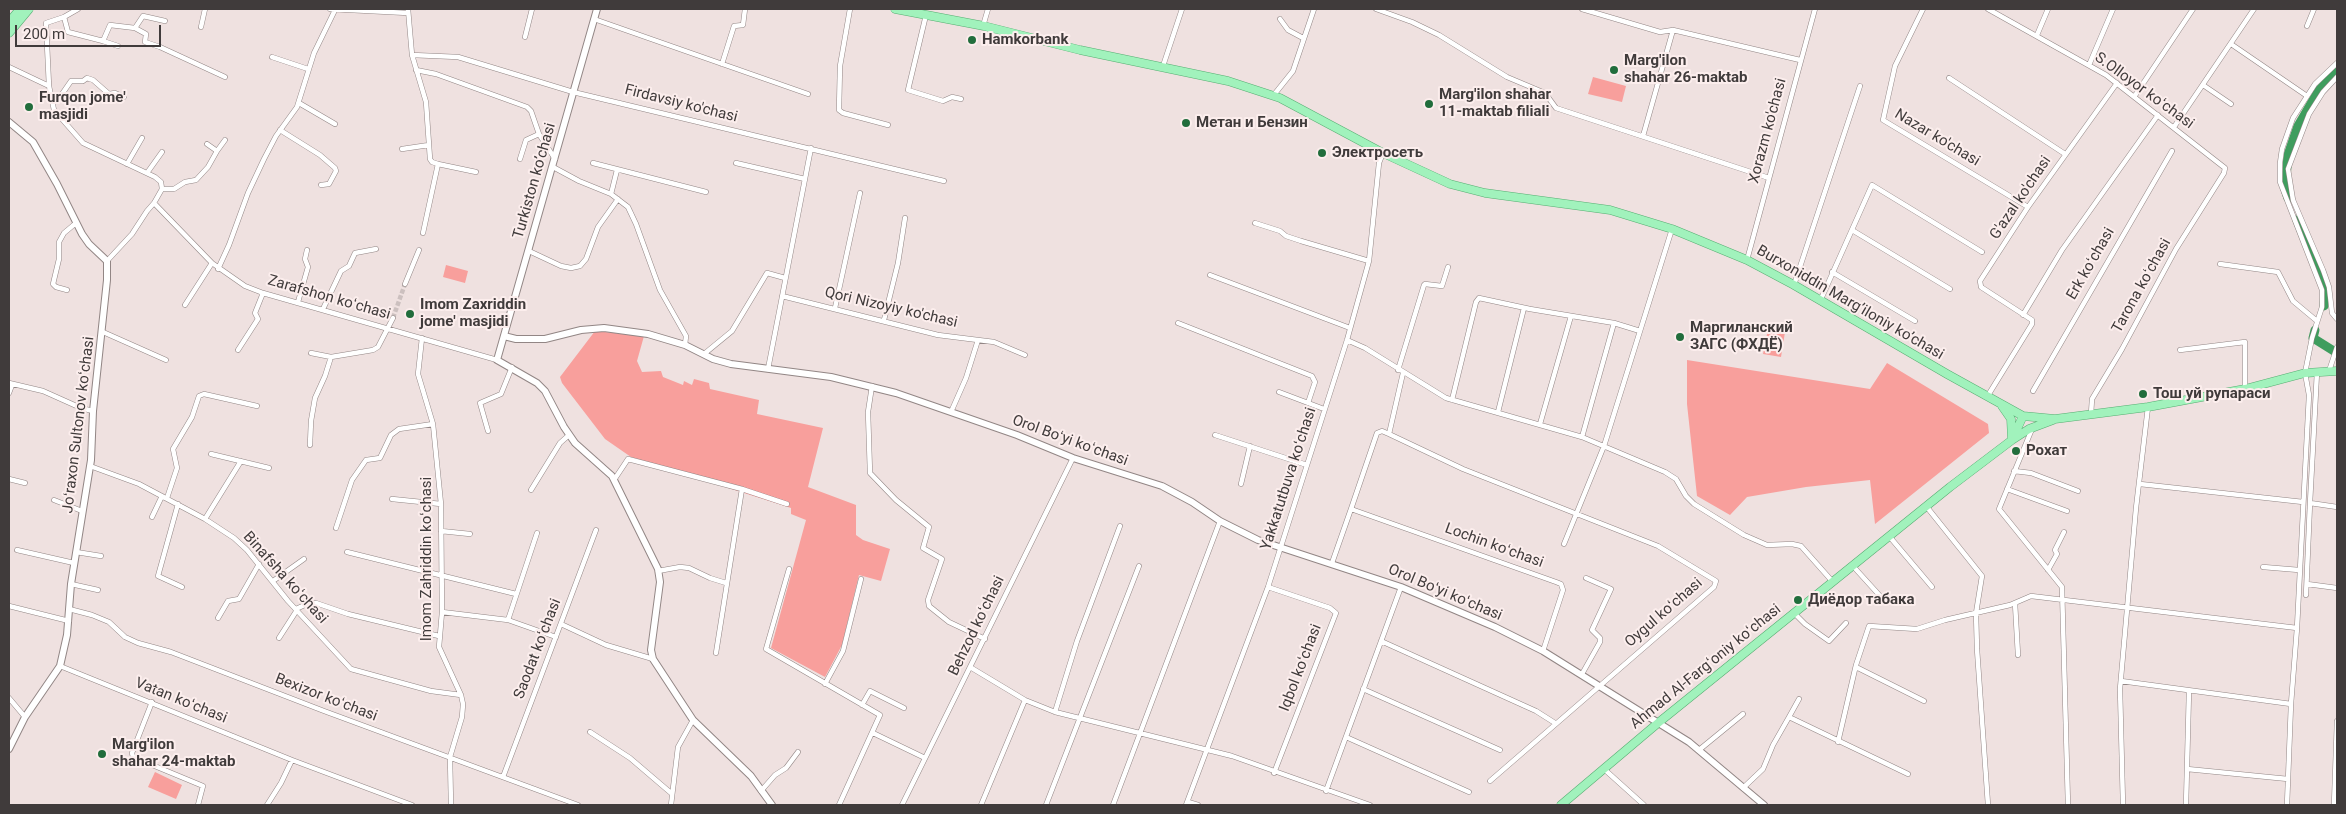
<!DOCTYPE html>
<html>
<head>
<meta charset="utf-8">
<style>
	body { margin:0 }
	#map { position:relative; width:2346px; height:814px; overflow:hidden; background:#efe1e0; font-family:Roboto,sans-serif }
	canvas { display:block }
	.frame { position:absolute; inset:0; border:10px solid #403b3b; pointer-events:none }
	.scale { position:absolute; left:15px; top:25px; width:146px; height:22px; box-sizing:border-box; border:2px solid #403b3b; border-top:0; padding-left:6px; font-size:15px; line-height:18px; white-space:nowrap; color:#403b3b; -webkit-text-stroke:4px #fceeed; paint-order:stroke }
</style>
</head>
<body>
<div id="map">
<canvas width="2346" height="814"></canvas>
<div class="frame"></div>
<div class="scale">200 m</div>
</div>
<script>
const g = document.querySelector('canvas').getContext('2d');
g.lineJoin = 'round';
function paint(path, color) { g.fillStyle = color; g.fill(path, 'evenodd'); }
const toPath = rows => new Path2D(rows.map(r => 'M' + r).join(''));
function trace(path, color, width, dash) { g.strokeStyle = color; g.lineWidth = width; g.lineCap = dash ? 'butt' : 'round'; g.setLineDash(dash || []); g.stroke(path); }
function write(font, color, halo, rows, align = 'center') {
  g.font = font + ' Roboto,sans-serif'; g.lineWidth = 4; g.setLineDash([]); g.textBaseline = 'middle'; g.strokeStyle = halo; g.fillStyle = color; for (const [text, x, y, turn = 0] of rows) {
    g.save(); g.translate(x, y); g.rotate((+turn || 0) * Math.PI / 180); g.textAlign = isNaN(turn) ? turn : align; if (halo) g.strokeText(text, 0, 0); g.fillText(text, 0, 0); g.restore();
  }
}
paint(toPath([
	[1593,77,1626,86,1622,102,1588,94],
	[446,265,468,271,465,283,443,277],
	[1768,329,1785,332,1781,357,1763,354],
	[595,331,644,336,637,361,642,372,661,371,663,377,683,385,684,381,692,385,694,379,709,383,710,389,759,400,757,414,823,428,808,487,856,505,856,535,863,540,890,549,881,581,859,575,842,645,825,677,771,648,806,520,791,514,791,508,631,457,605,439,562,383,560,377],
	[1687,360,1870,389,1887,363,1988,424,1989,433,1875,524,1870,480,1806,487,1747,497,1730,515,1697,496,1687,404],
	[155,772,182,785,176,799,148,787]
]), '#f89f9c');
trace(toPath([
	[2288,198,2285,189,2288,155,2298,126,2319,90,2337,71],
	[2297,220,2325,289,2324,306],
	[2315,330,2313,338,2337,353]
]), '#3f9d5e', 9);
trace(toPath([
	[393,318,405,284]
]), '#ccc0bf', 4.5, [4.5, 2]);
const street = toPath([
	[330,9,408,13],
	[408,9,412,55,426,102,430,159,432,162,438,164,423,233],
	[850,9,840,66,839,110,843,113,888,125],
	[1376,9,1412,22,1439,35,1507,77,1545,93,1556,108,1769,178],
	[1582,9,1660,32,1673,30,1800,60],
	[1923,9,1895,66,1883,120,2028,207],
	[1988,9,2106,75,2225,168,2224,173,2176,249,2122,349,2092,399,2091,414],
	[926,15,908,90,943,101,952,97,961,99],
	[64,17,68,32,103,41,110,25,135,28,146,34,145,42,160,47,225,77],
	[594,19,808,94],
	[1280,19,1288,30,1303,38],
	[983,26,988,9],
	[2307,26,2314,9],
	[201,27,205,9],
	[135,28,143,16,165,21],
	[2037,35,2048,9],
	[525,37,532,9],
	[103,41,118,46],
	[2231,44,2307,96],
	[412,55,458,57,573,92,944,181],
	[272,57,308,69],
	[722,64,734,26,743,25,745,9],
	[2089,65,2113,9],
	[1163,66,1182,9],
	[9,67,49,86,54,110,83,143,155,177,161,182,162,189,154,203,147,211,132,234,107,261],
	[416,70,436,74,527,107,531,111,539,134,555,159],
	[2337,77,2323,92,2309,114,2288,169,2293,200,2323,270,2329,287,2332,313,2337,319],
	[1949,78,2065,154],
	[2203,85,2231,104],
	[49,86,46,23,64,17,78,9],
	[1273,96,1293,71,1314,9],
	[2134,97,2193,9],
	[51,98,62,94,71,81,83,81,87,78,93,80,109,94,115,93,124,97],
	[299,103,335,124],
	[2174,127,2254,9],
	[280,130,320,155,335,168,336,171,329,184,321,185],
	[1643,136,1673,30],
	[402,149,429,145],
	[217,151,225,140],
	[520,159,526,140,539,134],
	[593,163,706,192],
	[736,163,805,179],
	[127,164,142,138],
	[438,164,476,172],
	[553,167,579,181,611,194,628,207,636,224,660,290,686,336,685,345],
	[147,173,162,152],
	[162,189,174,189,185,182,196,180,208,167,217,151,207,144],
	[611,194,617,170],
	[154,203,212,263,245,286,263,293,497,360],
	[1255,223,1280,231,1286,236,1301,241,1369,261],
	[1852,230,1950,289],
	[529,251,561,266,571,268,580,266,586,259,598,227,618,199],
	[1747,260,1815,9],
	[2220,264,2278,272,2293,301,2317,321],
	[218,269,229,245,248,193,264,159,276,136,297,107,314,53,335,10],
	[1832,272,1915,321],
	[1210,275,1350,328],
	[405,284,419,250],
	[1794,285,1860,86],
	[67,290,56,287,53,284,59,259,59,242,64,233,76,223],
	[782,296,938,335,978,340,966,378,951,412],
	[1821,299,1872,185,1982,252],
	[298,302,308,267,305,259,307,250],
	[185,305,212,263],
	[835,308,860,193],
	[323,309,341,271,349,266,355,253,376,249],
	[2023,315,2062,250,2158,115],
	[884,320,898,263,905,218],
	[1178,323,1312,376,1315,382,1308,403],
	[103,332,166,360],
	[422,338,418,374,433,424,441,504,442,612,439,647,461,695,463,704,462,717,450,757,451,805],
	[978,340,994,342,1025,355],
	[1347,340,1365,348,1446,398,1582,437,1665,472,1676,479,1686,496,1694,504,1744,535,1767,545,1792,544,1801,546,1832,581],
	[238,350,258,319,255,313,263,293],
	[2180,350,2245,342,2245,389],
	[311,353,331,357,373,350,378,347,393,318],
	[704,354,732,331,767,273,785,278],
	[768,369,811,148],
	[1398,370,1424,285,1425,284,1442,286,1448,267],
	[2329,371,2337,347],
	[1403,373,1389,434,1463,469,1658,546,1716,581,1714,587,1490,781],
	[9,383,43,391,81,408,93,411],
	[872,386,868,412,870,473,896,500,929,527,923,548,942,559,928,600,929,606,949,622,985,639],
	[2033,391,2172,151],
	[1279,392,1324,409],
	[9,393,12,385],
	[1987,397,2032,324,2032,320,1981,287,1980,281,2028,207,2117,83],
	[1452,400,1476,302,1479,298,1530,309,1614,323,1640,331],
	[1498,412,1524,308],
	[1540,424,1571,316],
	[2032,429,1999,509,2062,587,2068,805],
	[488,431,480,403,501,394,512,367],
	[1215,435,1307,465],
	[1582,437,1614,323],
	[310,445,311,421,315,398,325,376,331,357],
	[211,454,269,468],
	[90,466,139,484,205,519,234,538,247,550,288,601,351,669,431,691,461,695],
	[2014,471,2031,473,2078,491],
	[9,479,25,483],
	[614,480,628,459,742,489,787,504],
	[1241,484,1250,446],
	[2140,484,2303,502],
	[2007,489,2067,511],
	[531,490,560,443,569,435],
	[167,498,177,468,173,449,192,417,199,396,204,394,257,406],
	[392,499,441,504],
	[54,500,82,511],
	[2310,503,2317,372],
	[178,504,158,576,182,587],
	[1926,506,1982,576,1976,613,1977,649,1988,805],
	[1351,509,1377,433,1382,431,1389,434],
	[152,517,162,496],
	[205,519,241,461],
	[336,528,352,480,366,460,380,458,391,435,399,429,433,424],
	[441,531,470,534],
	[1889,536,1932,587],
	[1564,544,1604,446,1672,229],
	[17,550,74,563],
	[76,552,101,556],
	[347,552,516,594],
	[1332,563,1351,509,1556,582,1561,584,1563,590,1543,651],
	[1852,565,1881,597],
	[2263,567,2299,570],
	[789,569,766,649,880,715,839,805],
	[2048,570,2057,554,2055,550,2064,532],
	[658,571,680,567,689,568,710,578,726,583],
	[273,581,304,559],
	[71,584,98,590],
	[2307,584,2337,588],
	[1268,587,1330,608,1336,613,1274,773],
	[2306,595,2310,503,2337,507],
	[2015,603,2018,655],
	[9,606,69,621],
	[69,609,92,615,109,622,125,637,138,643,171,652,324,711,578,805],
	[296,609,309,603,316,603,348,614,439,636],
	[442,612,508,620,556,637],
	[1794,613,1805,624,1829,641,1846,623],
	[218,618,228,601,239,599,259,564],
	[508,620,537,533],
	[561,624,606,645,653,659],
	[279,638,297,610],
	[1381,641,1536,711,1555,723],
	[716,653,742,489],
	[60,666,292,760,412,805],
	[970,667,1025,700,1055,712,1232,756,1370,805],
	[1856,667,1924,701],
	[1582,674,1600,642,1600,638,1592,630,1611,589,1586,578],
	[2121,681,2291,704],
	[825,684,843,651,861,579],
	[1363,689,1500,750],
	[9,698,25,717],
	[152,702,132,753,133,757,203,786,198,805],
	[862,705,870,691,904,708],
	[1055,712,1077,641,1120,526],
	[1789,717,1799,699],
	[590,732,630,758,671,793],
	[873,733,925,758],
	[1346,737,1469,792],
	[1838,742,1856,665,1869,626,1917,629,1945,620,2010,605,2031,596,2297,628],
	[1699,750,1743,714],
	[1604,769,1644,805],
	[2187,769,2288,779],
	[503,777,596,530],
	[1743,788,1763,769,1773,745,1789,717,1908,774],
	[761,791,775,775,786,768,798,752],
	[1326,791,1401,587],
	[1188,802,1198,805],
	[267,805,281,783,292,760],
	[671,805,678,747,693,720],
	[902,805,1073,458],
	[981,805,1025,700],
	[1046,805,1139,566],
	[1113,805,1220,521],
	[1186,805,1268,587,1347,340,1369,261,1379,163,1383,153],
	[2123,805,2120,689,2136,508,2148,407],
	[2186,805,2189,691],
	[2287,805,2291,704,2297,628,2309,395,2305,373,2312,338,2322,307,2322,290,2280,182,2280,163,2282,149,2293,118,2315,84,2337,63],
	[2334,805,2337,721]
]);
const secondary = toPath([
	[597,9,497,360,537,383,545,391,564,427,575,443,612,476,658,569,660,582,651,650,653,659,693,720,751,776,772,805],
	[9,122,33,142,57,184,82,234,89,244,107,261,107,280,93,411,91,460,71,584,67,635,60,666,25,717,9,749],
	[504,336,516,339,545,339,581,330,604,328,648,334,685,345,713,359,731,364,831,377,896,393,1017,435,1073,458,1162,486,1192,502,1220,521,1258,540,1401,587,1495,627,1543,651,1689,742,1764,805]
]);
const primary = toPath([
	[895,9,984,26,1080,50,1228,81,1280,98,1383,153,1450,184,1485,193,1610,210,1672,229,1747,260,1794,285,1947,374,2023,416,2055,419,2148,407,2245,389,2305,373,2337,371],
	[9,22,20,9],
	[9,33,29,9],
	[2002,406,2011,419,2012,440,2029,429,2053,420],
	[1561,805,1658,723,1950,487,2012,440,2023,416]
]);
trace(street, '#928685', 5.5);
trace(secondary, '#928685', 8);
trace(primary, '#57ad72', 9);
trace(street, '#fff', 4.5);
trace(secondary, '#fff', 6);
trace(primary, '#a1f2bc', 8);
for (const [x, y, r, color] of [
	[972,40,5,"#216d3c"],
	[1614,70,5,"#216d3c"],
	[1429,104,5,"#216d3c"],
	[29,107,5,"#216d3c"],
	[1186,123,5,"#216d3c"],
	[1322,153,5,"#216d3c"],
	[410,314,5,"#216d3c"],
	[1680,337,5,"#216d3c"],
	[2143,394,5,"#216d3c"],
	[2016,451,5,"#216d3c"],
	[1798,600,5,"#216d3c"],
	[102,754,5,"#216d3c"]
]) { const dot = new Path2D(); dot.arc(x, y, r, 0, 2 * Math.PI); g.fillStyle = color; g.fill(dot); trace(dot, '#fceeed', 2); }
write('bold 15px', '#403b3b', '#fceeed', [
	["Hamkorbank",982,40],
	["Marg'ilon",1624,61],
	["shahar 26-maktab",1624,78],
	["Marg'ilon shahar",1439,95],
	["11-maktab filiali",1439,112],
	["Furqon jome'",39,98],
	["masjidi",39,115],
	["Метан и Бензин",1196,123],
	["Электросеть",1332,153],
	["Imom Zaxriddin",420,305],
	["jome' masjidi",420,322],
	["Маргиланский",1690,328],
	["ЗАГС (ФХДЁ)",1690,345],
	["Тош уй рупараси",2153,394],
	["Рохат",2026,451],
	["Диёдор табака",1808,600],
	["Marg'ilon",112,745],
	["shahar 24-maktab",112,762]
], 'left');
write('15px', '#403b3b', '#fceeed', [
	["S.Olloyor koʻchasi",2144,91,36],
	["Firdavsiy ko'chasi",681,104,14],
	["Xorazm ko'chasi",1768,131,-75],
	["Nazar ko'chasi",1937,138,31],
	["Turkiston ko’chasi",535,181,-74],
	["G'azal ko'chasi",2021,198,-56],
	["Erk koʻchasi",2091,264,-60],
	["Tarona koʻchasi",2142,286,-61],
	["Zarafshon koʻchasi",329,298,16],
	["Burxoniddin Marg’iloniy ko’chasi",1850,303,30],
	["Qori Nizoyiy ko'chasi",891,308,13],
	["Joʻraxon Sultonov koʻchasi",79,425,-83],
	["Orol Boʻyi koʻchasi",1070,441,20],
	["Yakkatutbuva koʻchasi",1289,479,-72],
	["Lochin koʻchasi",1494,546,20],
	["Imom Zahriddin koʻchasi",427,559,-90],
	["Binafsha koʻchasi",285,578,48],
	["Orol Boʻyi koʻchasi",1445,593,23],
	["Oygul koʻchasi",1664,613,-41],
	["Behzod koʻchasi",977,626,-64],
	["Saodat koʻchasi",538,649,-69],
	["Ahmad Al-Fargʻoniy koʻchasi",1706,667,-39],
	["Iqbol koʻchasi",1301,668,-69],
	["Bexizor koʻchasi",326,698,21],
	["Vatan koʻchasi",181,701,22]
]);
</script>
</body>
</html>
